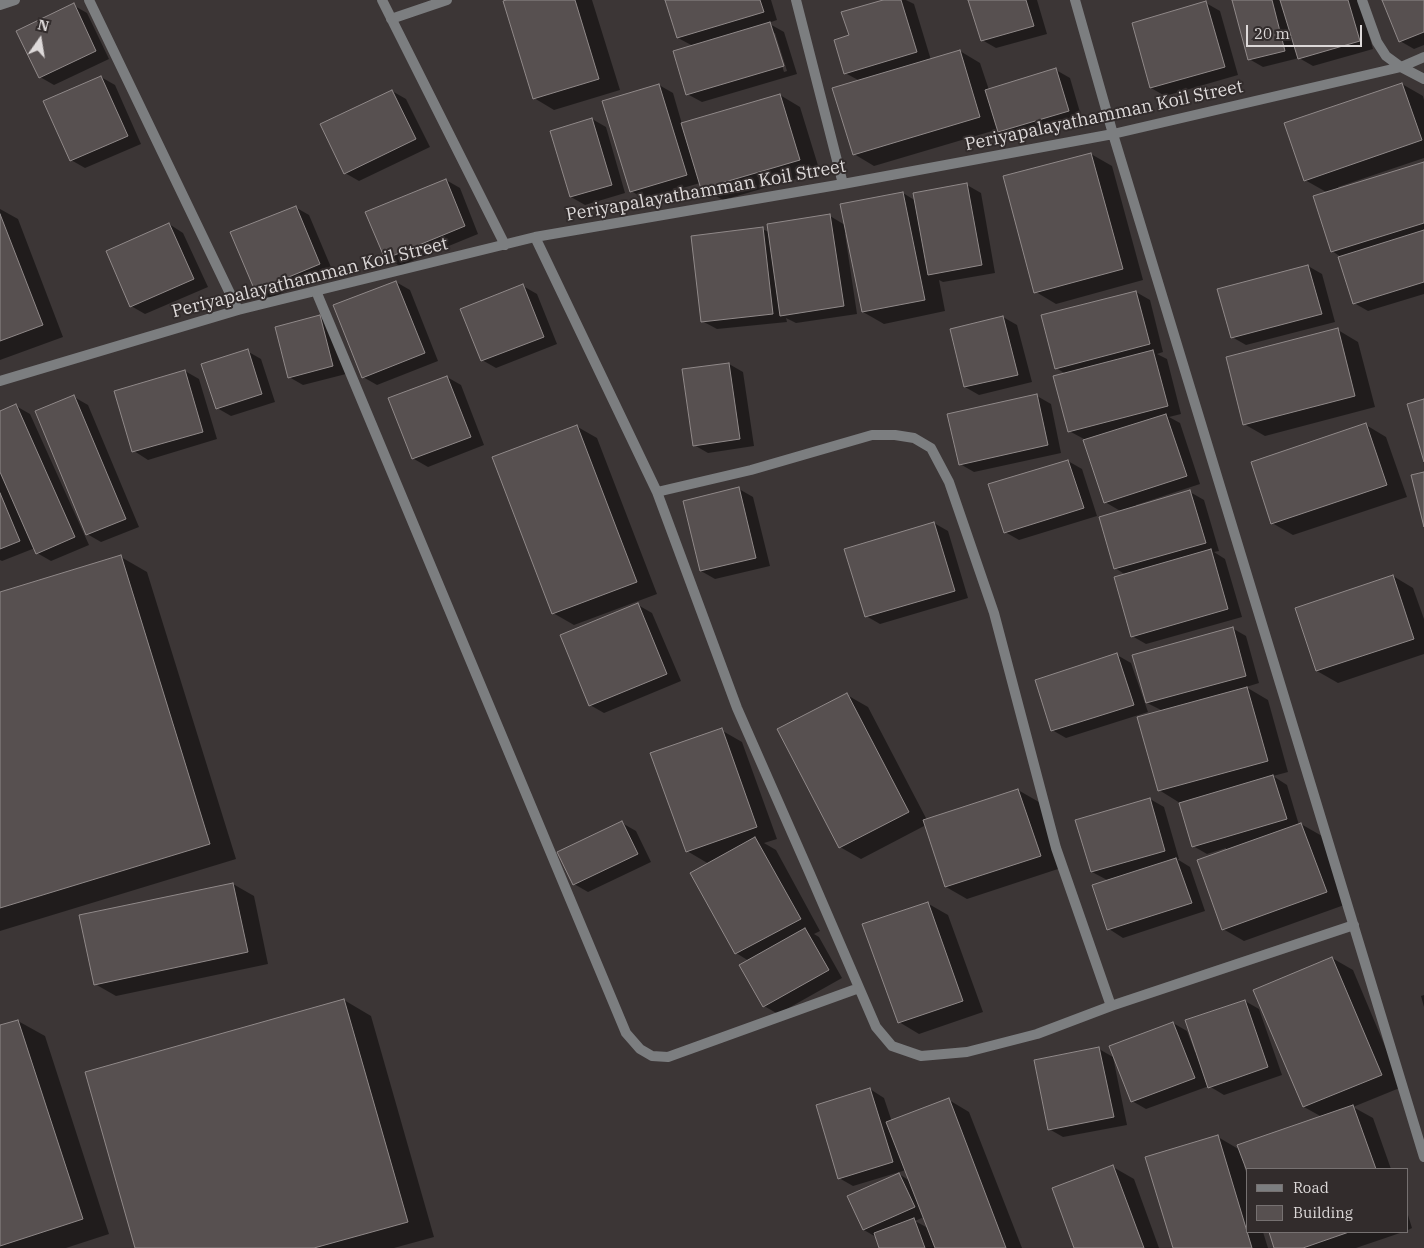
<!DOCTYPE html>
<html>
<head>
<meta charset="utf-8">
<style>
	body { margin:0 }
	#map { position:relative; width:1424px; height:1248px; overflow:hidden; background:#3c3636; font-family:"IBM Plex Serif",serif }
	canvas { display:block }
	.legend { position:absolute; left:1246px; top:1168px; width:162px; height:65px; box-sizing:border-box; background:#322c2c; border:1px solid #767171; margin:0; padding:6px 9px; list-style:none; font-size:15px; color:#ddd9d9 }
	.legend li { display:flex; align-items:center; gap:10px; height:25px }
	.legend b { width:25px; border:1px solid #767171 }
	.north { position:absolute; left:15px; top:15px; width:50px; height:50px; -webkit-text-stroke:4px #322c2c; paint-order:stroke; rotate:13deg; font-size:14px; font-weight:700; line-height:20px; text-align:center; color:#ddd9d9 }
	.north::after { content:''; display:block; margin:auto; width:18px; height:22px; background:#ddd9d9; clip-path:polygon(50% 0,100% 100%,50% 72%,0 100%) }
	.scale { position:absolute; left:1246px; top:25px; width:116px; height:22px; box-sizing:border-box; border:2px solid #ddd9d9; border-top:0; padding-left:6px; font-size:15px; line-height:18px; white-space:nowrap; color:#ddd9d9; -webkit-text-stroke:4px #322c2c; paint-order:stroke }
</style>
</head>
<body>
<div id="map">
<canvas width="1424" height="1248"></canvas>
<ul class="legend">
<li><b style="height:6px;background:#7c7e80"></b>Road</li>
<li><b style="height:14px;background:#575050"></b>Building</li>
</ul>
<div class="north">N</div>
<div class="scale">20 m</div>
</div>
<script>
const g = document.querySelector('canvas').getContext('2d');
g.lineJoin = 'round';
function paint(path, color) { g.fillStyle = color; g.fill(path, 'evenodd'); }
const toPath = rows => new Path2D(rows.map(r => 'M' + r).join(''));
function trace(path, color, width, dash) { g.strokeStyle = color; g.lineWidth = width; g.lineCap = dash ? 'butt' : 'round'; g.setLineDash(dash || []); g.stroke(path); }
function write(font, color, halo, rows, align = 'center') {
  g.font = font + ' "IBM Plex Serif",serif'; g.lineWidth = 4; g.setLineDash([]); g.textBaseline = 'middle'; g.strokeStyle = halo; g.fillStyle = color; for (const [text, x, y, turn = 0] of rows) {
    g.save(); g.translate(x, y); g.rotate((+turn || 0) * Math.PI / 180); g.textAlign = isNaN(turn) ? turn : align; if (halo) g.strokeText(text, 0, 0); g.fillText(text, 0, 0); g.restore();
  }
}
paint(toPath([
	[510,0,592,0,620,90,554,110,534,98],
	[666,0,771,0,777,20,768,23,784,32,797,74,702,102,687,94,693,46,678,38],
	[772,33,775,33,787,71,784,72],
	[887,0,906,0,914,4,931,60,960,51,980,63,989,90,1056,70,1070,78,1082,119,1013,140,999,132,999,129,874,166,854,154,860,81,845,73,850,36],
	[969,0,1037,0,1047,34,996,48,982,40],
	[1233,0,1359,0,1373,49,1313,66,1299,58,1263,67,1249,59],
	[1383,0,1424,0,1424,45,1414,49,1400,41],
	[1206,3,1220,11,1238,75,1165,96,1151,88],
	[73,5,87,13,109,59,54,85,40,77],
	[101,77,115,85,141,144,85,168,71,160],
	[1402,84,1423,96,1424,100,1424,158,1338,187,1339,189,1424,164,1424,294,1368,311,1354,303,1341,257,1332,251,1328,193,1305,180],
	[659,85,673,93,682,124,780,95,800,107,820,172,723,200,702,188,700,183,645,199,631,191],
	[392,91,406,99,430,147,359,181,345,173],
	[592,119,606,127,625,193,585,205,571,197],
	[1091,154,1112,166,1143,280,1056,304,1036,292],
	[446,180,460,188,478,234,400,266,386,258],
	[967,185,981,193,995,273,943,282,939,280,945,311,884,324,863,312,847,233,845,234,857,314,796,323,786,318,787,322,717,329,702,321,762,229,769,232,830,216,845,225,903,193,916,201],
	[295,207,309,215,333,272,270,298,256,290],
	[0,209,18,219,63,337,0,360],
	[169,224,183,233,208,287,145,314,131,306],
	[1308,266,1322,274,1335,322,1246,345,1232,337],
	[396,282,410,290,438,361,377,385,363,377],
	[523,286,537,294,557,344,496,368,482,360],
	[1136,292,1150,300,1163,352,1157,354,1167,359,1181,414,1169,417,1180,423,1200,484,1136,505,1136,507,1190,492,1204,500,1219,551,1214,552,1225,559,1242,617,1146,644,1132,636,1126,575,1115,568,1122,512,1105,502,1084,439,1069,431,1066,374,1056,368],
	[319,317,333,325,346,374,303,385,289,377],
	[1003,317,1017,325,1032,382,979,395,965,387],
	[1338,330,1358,342,1375,407,1265,436,1244,424],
	[247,351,261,359,275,402,231,416,217,408],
	[729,364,743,372,754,446,708,453,694,445],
	[185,371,199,379,217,439,148,460,134,451],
	[447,377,461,385,484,445,428,467,414,459,390,399],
	[1037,396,1051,404,1061,453,974,472,960,464],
	[74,397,88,405,139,527,101,542,87,534],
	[16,406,30,414,89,545,51,561,37,553,35,548,2,561,0,560,0,412],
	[1366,425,1386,437,1407,497,1293,535,1272,523],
	[576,426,597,438,657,594,574,625,553,613],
	[1068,461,1082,469,1097,516,1019,540,1005,532],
	[739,489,753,497,770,566,715,579,701,571],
	[934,523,948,531,968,598,880,624,866,616],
	[121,557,147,572,236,859,0,931,0,593],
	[1393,576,1413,588,1424,619,1424,654,1338,683,1317,671],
	[638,605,652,613,681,681,604,713,590,705],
	[1232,628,1246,636,1259,683,1246,687,1268,700,1288,772,1273,776,1287,785,1299,825,1301,824,1322,836,1347,904,1244,941,1223,929,1226,848,1207,854,1193,846,1180,803,1159,790,1163,711,1147,703,1134,656],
	[1117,655,1131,663,1148,712,1066,738,1052,730],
	[847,695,868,707,927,820,1018,790,1039,802,1061,868,967,899,946,887,926,825,861,859,840,847],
	[721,730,742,742,777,839,764,843,776,850,820,931,814,934,819,937,842,978,778,1014,764,1006,749,961,736,953,709,864,687,851],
	[1150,799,1164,807,1179,859,1177,859,1190,867,1205,911,1123,938,1109,929,1109,881,1092,872],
	[622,823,636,831,651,862,588,892,574,884],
	[233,884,254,896,268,964,116,996,95,984],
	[927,903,948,915,983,1012,919,1034,899,1022],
	[1332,958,1353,970,1402,1087,1353,1107,1373,1118,1391,1169,1248,1169,1246,1165,1244,1166,1248,1179,1248,1232,1263,1232,1268,1248,1174,1248,1218,1137,1240,1150,1322,1117,1304,1107],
	[1424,995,1424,1007,1421,996],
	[344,1000,371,1016,434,1237,394,1248,136,1248],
	[1245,1001,1259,1009,1282,1075,1224,1095,1209,1086,1146,1109,1132,1101,1173,1023,1187,1031,1195,1052],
	[18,1021,45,1036,109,1234,66,1248,0,1248,0,1027],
	[1099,1049,1113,1057,1127,1125,1063,1137,1049,1129],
	[870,1089,884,1098,892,1122,949,1100,969,1112,1022,1248,880,1248,876,1237,864,1230,849,1197,899,1174,910,1181,906,1170,853,1186,839,1178],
	[924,1217,928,1228,915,1221],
	[1113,1167,1134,1179,1159,1248,1076,1248],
	[1408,1215,1412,1228,1408,1230],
	[1270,1232,1403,1232,1356,1248,1276,1248]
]), '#0007');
const building = toPath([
	[506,0,575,0,599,79,533,99,503,1,506,0],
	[665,0,760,0,764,12,677,38,665,0],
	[883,0,901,0,917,52,844,74,834,40,849,35,841,12,883,0],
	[968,0,1026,0,1034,26,981,41,968,0],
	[1232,0,1272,0,1285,51,1248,60,1232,0],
	[1280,0,1348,0,1360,41,1298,59,1280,0],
	[1382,0,1424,0,1424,32,1399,42,1382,0],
	[1206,1,1225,67,1150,88,1132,23,1206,1],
	[74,3,96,51,39,78,16,31,74,3],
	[770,22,784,66,686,95,673,51,770,22],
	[960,50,980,117,853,155,832,88,960,50],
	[1056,68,1069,111,998,132,985,90,1056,68],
	[101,76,128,136,70,161,43,101,101,76],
	[1402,83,1422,140,1304,181,1284,123,1402,83],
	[659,84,687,175,630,192,602,101,659,84],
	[392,90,416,139,344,174,320,124,392,90],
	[780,94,800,160,701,189,681,123,780,94],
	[592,118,612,185,570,197,550,131,592,118],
	[1091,153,1123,269,1034,293,1003,176,1091,153],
	[1424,162,1424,223,1331,252,1313,196,1424,162],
	[446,179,465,226,385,259,365,212,446,179],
	[967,183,982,265,928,275,913,193,967,183],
	[903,192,925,300,862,312,840,204,903,192],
	[296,206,320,264,255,291,230,232,296,206],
	[0,214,43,325,0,341,0,214],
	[830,214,844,306,780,316,767,224,830,214],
	[169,223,194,279,130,307,106,251,169,223],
	[763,227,773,314,701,322,691,236,763,227],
	[1424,230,1424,282,1353,304,1338,257,1424,230],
	[1308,265,1322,314,1231,338,1217,289,1308,265],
	[396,281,425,353,362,378,333,305,396,281],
	[523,284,544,337,481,361,460,309,523,284],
	[1136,291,1150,344,1055,369,1041,315,1136,291],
	[320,315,333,366,288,378,275,327,320,315],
	[1003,316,1018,375,964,387,950,329,1003,316],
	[1338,328,1355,396,1243,425,1226,357,1338,328],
	[248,349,262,394,216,409,201,364,248,349],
	[1153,350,1168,406,1068,432,1053,376,1153,350],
	[729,363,740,439,693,446,682,369,729,363],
	[185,370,203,432,132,452,114,391,185,370],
	[447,376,471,437,412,459,388,398,447,376],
	[1037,394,1048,445,959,465,947,414,1037,394],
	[74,395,126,519,86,535,35,411,74,395],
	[1424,399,1424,462,1407,404,1424,399],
	[16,404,75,537,36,554,0,472,0,411,16,404],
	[1166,414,1187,476,1104,503,1083,440,1166,414],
	[1366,423,1387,485,1271,524,1251,462,1366,423],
	[577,425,637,582,552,614,492,457,577,425],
	[1068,460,1084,508,1004,533,988,484,1068,460],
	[1424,472,1424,527,1411,475,1424,472],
	[739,487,756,558,700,571,683,501,739,487],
	[1190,490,1206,543,1114,569,1099,517,1190,490],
	[0,493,20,541,0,549,0,493],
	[934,522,955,591,865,617,844,549,934,522],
	[1211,549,1228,609,1131,637,1114,577,1211,549],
	[121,555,210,844,0,908,0,592,121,555],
	[1393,575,1414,639,1316,671,1295,608,1393,575],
	[638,603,667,674,589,706,560,635,638,603],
	[1233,627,1246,676,1146,703,1132,655,1233,627],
	[1117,653,1134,705,1051,731,1035,680,1117,653],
	[1247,687,1268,761,1158,791,1137,717,1247,687],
	[847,693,909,812,839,848,777,729,847,693],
	[722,728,757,827,686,852,650,753,722,728],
	[1273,775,1287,819,1192,847,1179,803,1273,775],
	[1018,789,1041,856,945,887,923,820,1018,789],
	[1150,798,1165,851,1091,872,1075,820,1150,798],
	[622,821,638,854,573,885,557,852,622,821],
	[1301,823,1327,892,1222,930,1197,860,1301,823],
	[755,837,801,919,735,954,690,873,755,837],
	[1176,858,1192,903,1107,930,1092,885,1176,858],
	[233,883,248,952,94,985,79,915,233,883],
	[928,902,963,1001,898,1023,862,924,928,902],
	[805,928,829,970,763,1007,739,965,805,928],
	[1332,957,1382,1075,1303,1107,1253,990,1332,957],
	[344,999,408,1222,314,1248,135,1248,85,1072,344,999],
	[1245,1000,1268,1067,1208,1088,1185,1020,1245,1000],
	[18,1020,83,1219,0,1246,0,1025,18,1020],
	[1173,1022,1195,1078,1131,1102,1109,1046,1173,1022],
	[1099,1047,1114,1117,1048,1130,1034,1060,1099,1047],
	[870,1088,893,1162,838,1179,816,1105,870,1088],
	[949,1098,1006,1248,935,1248,886,1122,949,1098],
	[1353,1105,1376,1169,1248,1169,1248,1174,1237,1145,1353,1105],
	[1218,1135,1252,1248,1173,1248,1145,1157,1218,1135],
	[1113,1165,1144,1248,1074,1248,1052,1188,1113,1165],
	[899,1173,915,1207,863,1230,847,1196,899,1173],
	[914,1218,925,1248,879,1248,874,1233,914,1218],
	[1269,1232,1349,1232,1303,1248,1274,1248,1269,1232]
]);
paint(building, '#575050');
trace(building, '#908989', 1);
trace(toPath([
	[89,0,238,310],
	[382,0,505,245],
	[796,0,843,184],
	[1075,0,1113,134,1424,1157],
	[1362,0,1377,42,1386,56,1401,67,1424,79],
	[0,5,15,0],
	[391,19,447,0],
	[535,237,657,492,737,708,810,874,876,1027,892,1046,921,1056,967,1052,1037,1034,1111,1006,1354,925],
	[316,291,626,1033,640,1049,652,1056,668,1057,859,988],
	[0,381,238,310,535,237,843,184,1113,134,1401,67,1424,57],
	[657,492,751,470,872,435,895,435,914,438,931,448,949,482,994,613,1056,848,1111,1006]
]), '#7c7e80', 10);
write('18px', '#ddd9d9', '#322c2c', [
	["Periyapalayathamman Koil Street",1104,116,-12],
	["Periyapalayathamman Koil Street",706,191,-10],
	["Periyapalayathamman Koil Street",310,278,-14]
]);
</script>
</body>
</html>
